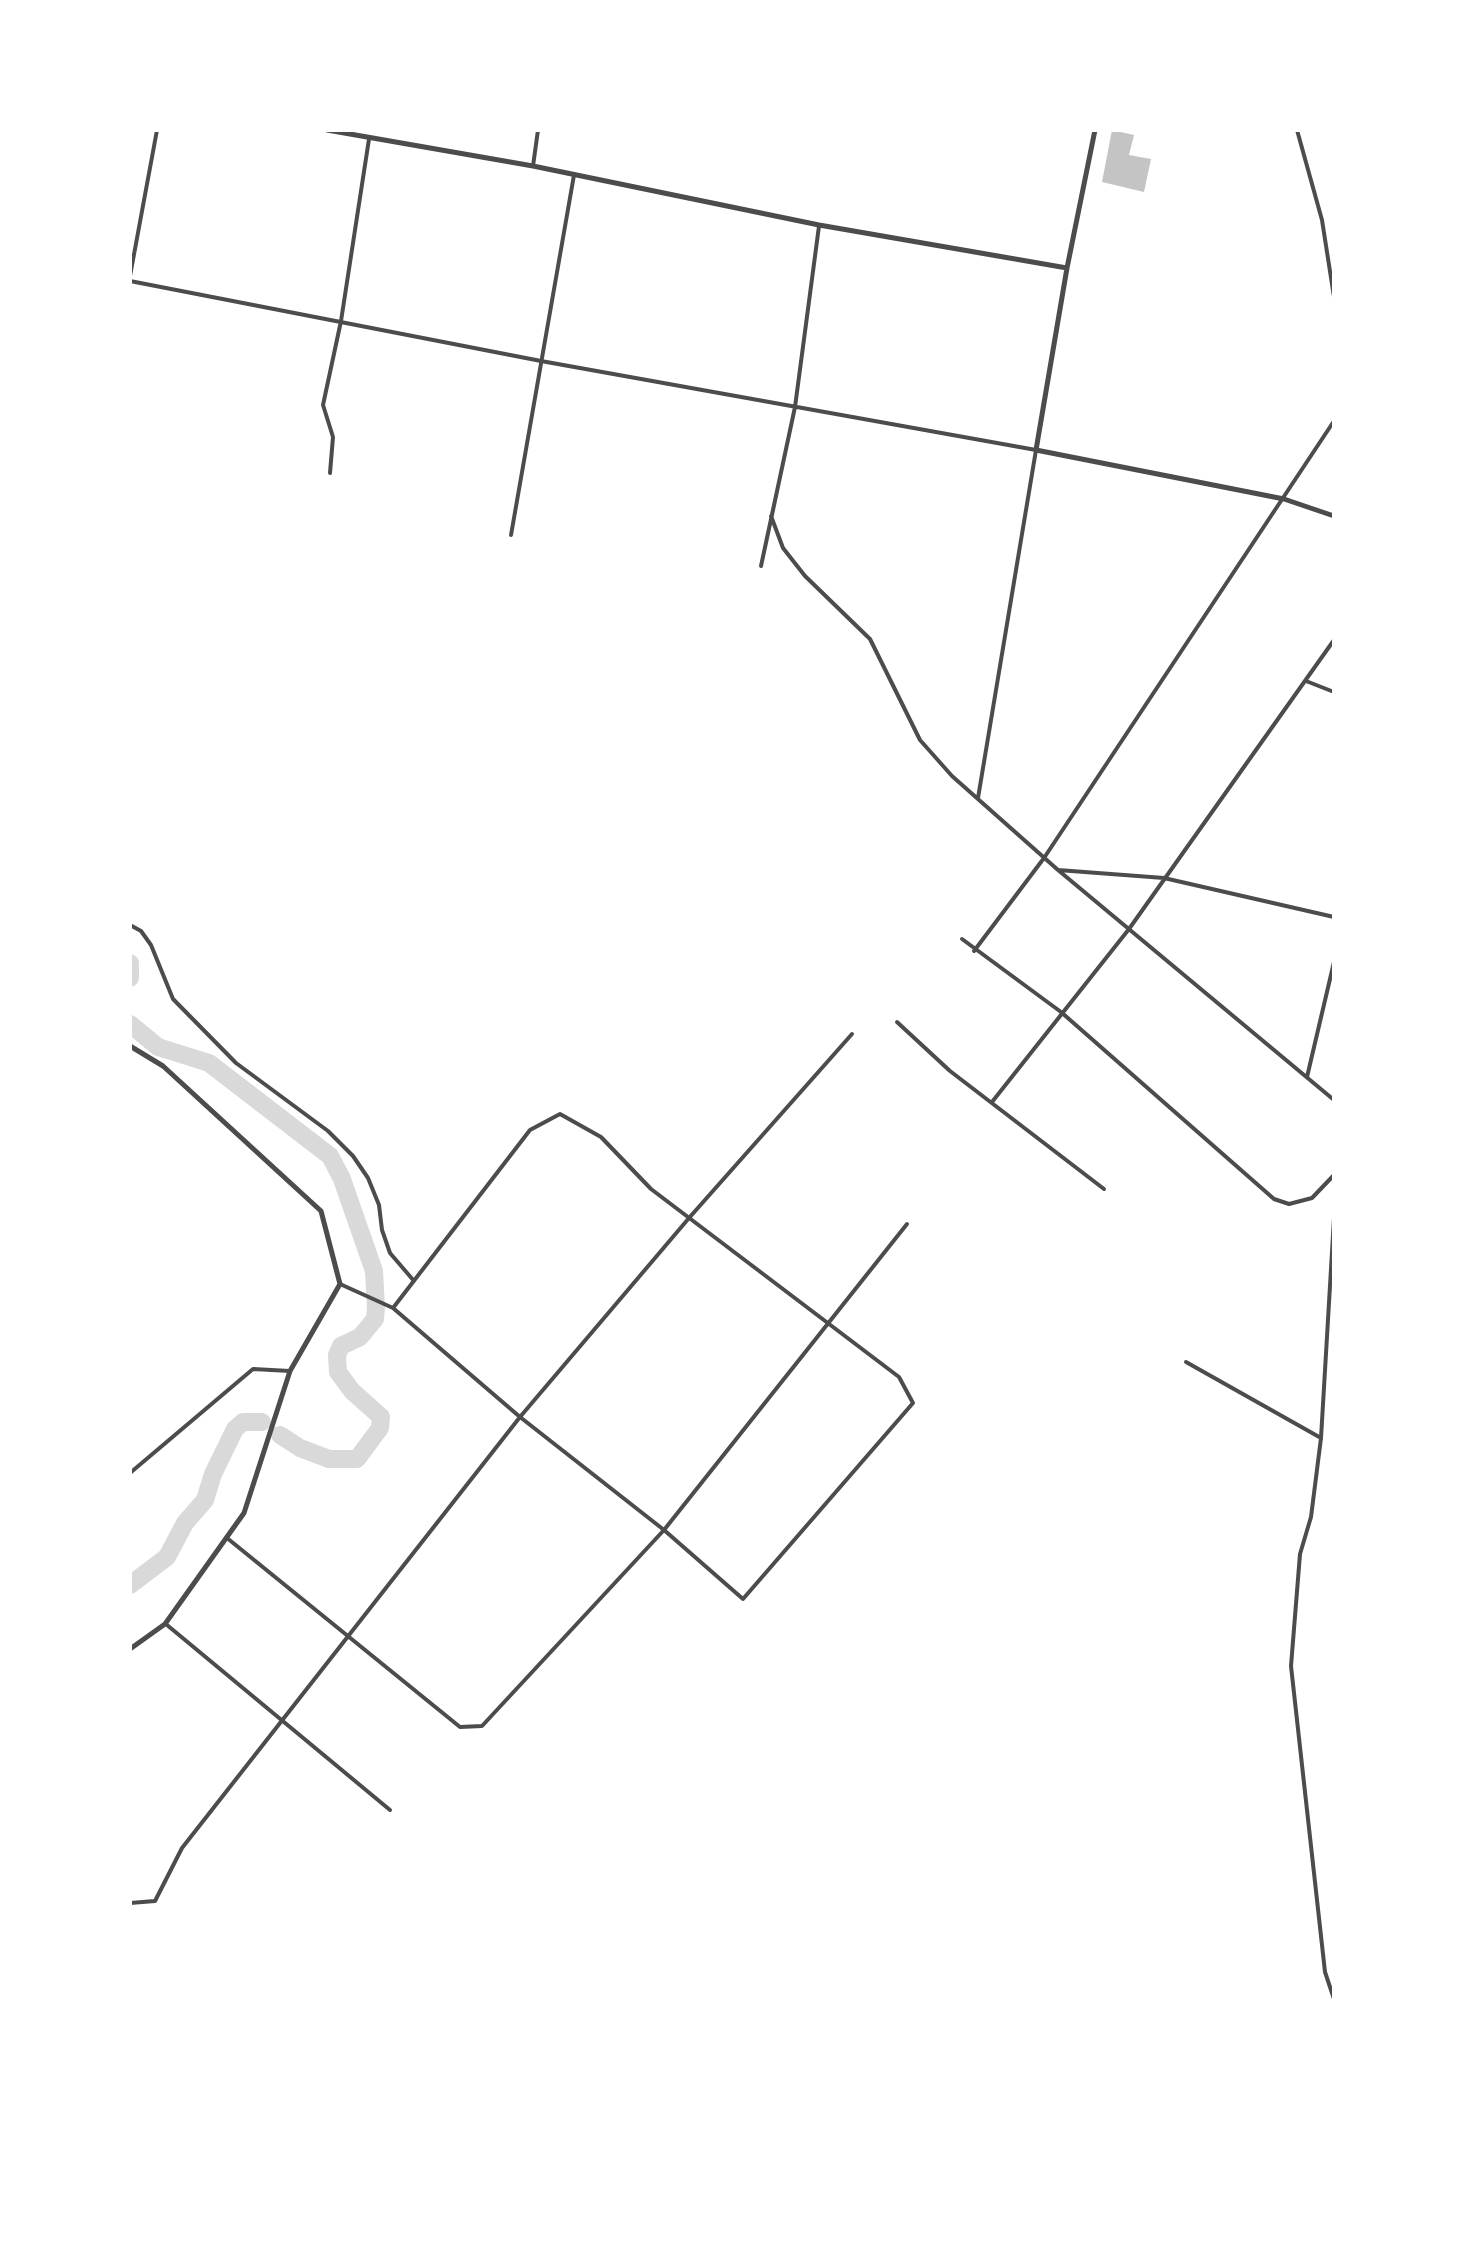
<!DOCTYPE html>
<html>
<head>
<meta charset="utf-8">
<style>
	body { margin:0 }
	#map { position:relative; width:1464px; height:2246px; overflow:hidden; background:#fff; font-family:Overpass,sans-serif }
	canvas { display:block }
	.frame { position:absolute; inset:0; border:132px solid #fff; pointer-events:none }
</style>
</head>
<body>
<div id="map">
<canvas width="1464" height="2246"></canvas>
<div class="frame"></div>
</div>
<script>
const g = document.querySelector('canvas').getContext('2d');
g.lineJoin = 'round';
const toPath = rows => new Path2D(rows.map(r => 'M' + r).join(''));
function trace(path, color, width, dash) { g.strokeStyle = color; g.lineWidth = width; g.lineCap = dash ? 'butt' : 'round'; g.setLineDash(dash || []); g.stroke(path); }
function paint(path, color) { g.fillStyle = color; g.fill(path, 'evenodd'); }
trace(toPath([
	[130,963,130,978],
	[130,1024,158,1047,209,1063,330,1156,342,1179,374,1271,376,1308,375,1319,360,1337,341,1346,337,1355,338,1372,352,1391,381,1417,380,1428,357,1459,329,1459,300,1448,280,1435],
	[130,1585,167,1557,185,1523,205,1500,213,1474,235,1429,243,1422,262,1422]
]), '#d9d9d9', 18);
paint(toPath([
	[1112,130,1134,135,1129,155,1151,159,1144,192,1102,182]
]), '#c4c4c4');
trace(toPath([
	[1297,130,1322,220,1334,297],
	[533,166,538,130],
	[130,276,157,130],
	[130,281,541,361,1036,450,978,798],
	[330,473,333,437,323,405,341,321,369,139],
	[771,516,783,548,805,576,870,639,920,740,952,776,1058,870,1334,1100],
	[511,535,574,175],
	[761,566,795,407,819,226],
	[1306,681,1334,692],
	[1058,870,1164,878,1334,917],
	[130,925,141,931,151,945,173,999,236,1063,328,1131,353,1156,368,1178,379,1205,382,1230,390,1253,414,1281],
	[962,939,1061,1012,1274,1199,1289,1204,1312,1198,1334,1175],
	[974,951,1044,858,1334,421],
	[897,1022,950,1071,1104,1189],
	[1307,1077,1334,962],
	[992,1102,1129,929,1334,640],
	[1334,1218,1321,1438,1311,1517,1300,1554,1291,1666,1325,1972,1334,1999],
	[340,1284,393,1308,520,1417,664,1530,743,1599,913,1403,899,1377,651,1189,601,1137,560,1114,530,1130,393,1308],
	[1186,1362,1321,1438],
	[130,1473,253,1369,290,1371],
	[227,1538,460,1727,482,1726,664,1530,907,1224],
	[167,1625,390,1810],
	[130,1903,155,1901,182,1848,520,1417,689,1218,852,1034]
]), '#4c4c4c', 4);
trace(toPath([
	[327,130,533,166,819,225,1067,268],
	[1095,130,1067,268,1036,450,1284,499,1334,516],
	[130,1046,163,1066,321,1211,340,1284,290,1371,244,1513,165,1624,130,1649]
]), '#4c4c4c', 5);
</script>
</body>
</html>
